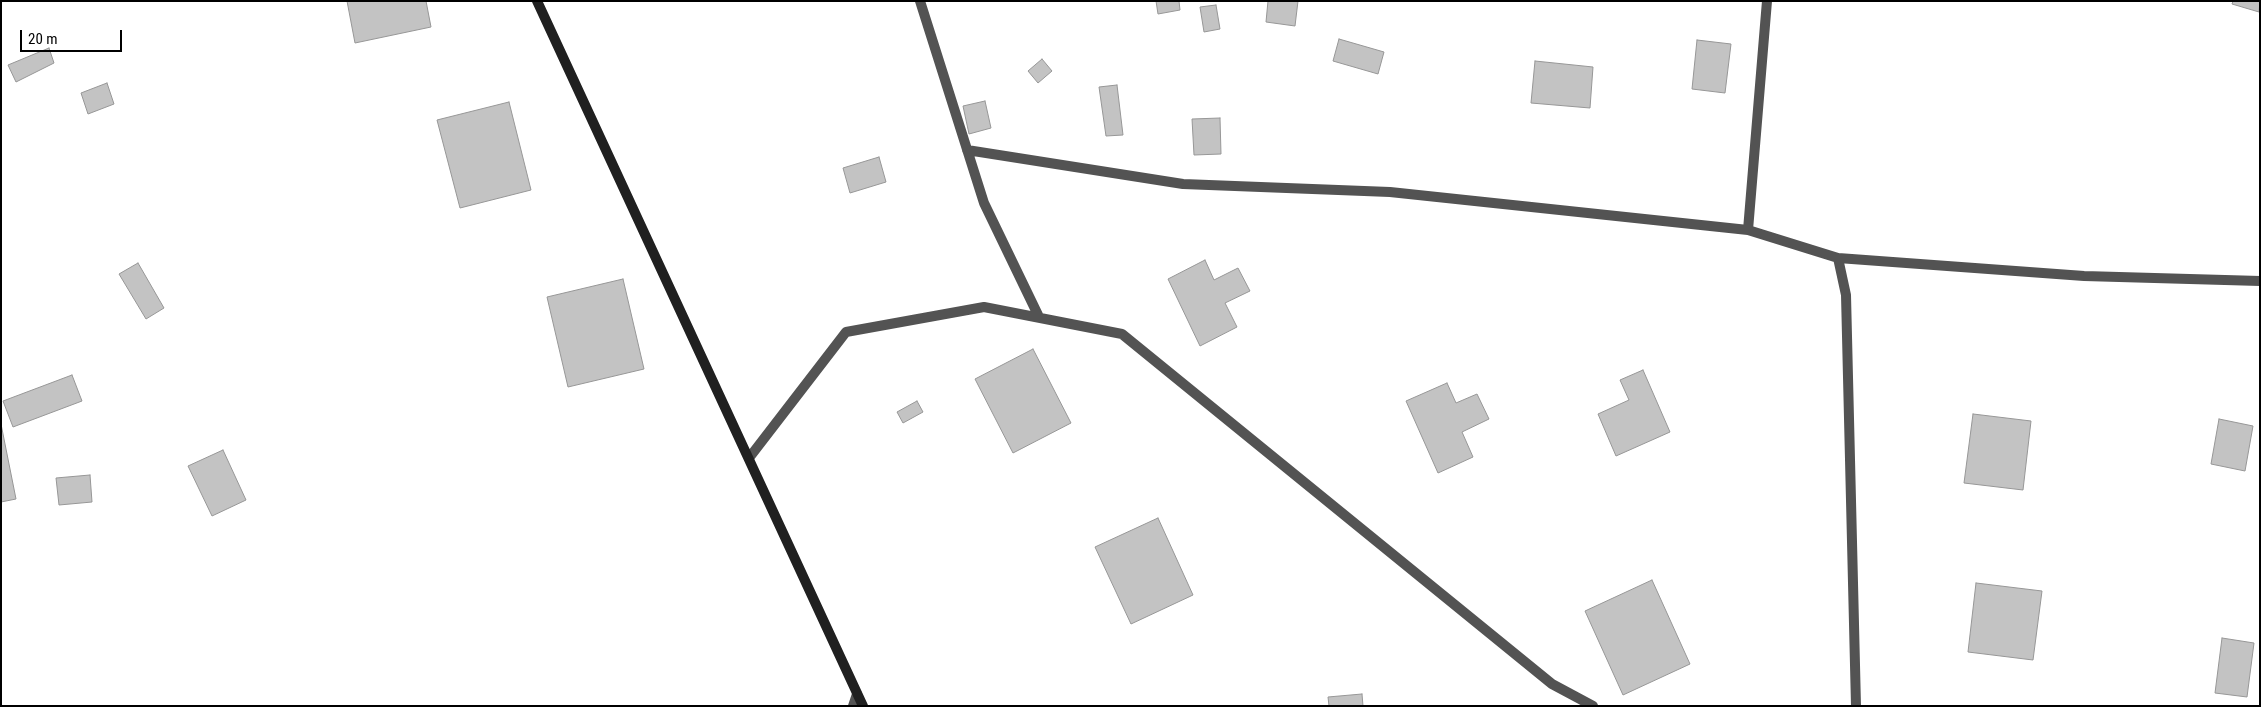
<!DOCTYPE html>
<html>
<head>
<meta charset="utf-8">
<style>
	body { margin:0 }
	#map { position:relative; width:2261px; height:707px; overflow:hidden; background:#fff; font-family:"Roboto Condensed",sans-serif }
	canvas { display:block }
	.frame { position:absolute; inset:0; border:2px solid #000; pointer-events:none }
	.scale { position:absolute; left:20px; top:30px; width:102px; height:22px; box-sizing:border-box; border:2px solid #000; border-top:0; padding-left:6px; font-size:15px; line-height:18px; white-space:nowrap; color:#000; -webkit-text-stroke:4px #fff; paint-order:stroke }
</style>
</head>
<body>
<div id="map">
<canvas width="2261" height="707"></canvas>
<div class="frame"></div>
<div class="scale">20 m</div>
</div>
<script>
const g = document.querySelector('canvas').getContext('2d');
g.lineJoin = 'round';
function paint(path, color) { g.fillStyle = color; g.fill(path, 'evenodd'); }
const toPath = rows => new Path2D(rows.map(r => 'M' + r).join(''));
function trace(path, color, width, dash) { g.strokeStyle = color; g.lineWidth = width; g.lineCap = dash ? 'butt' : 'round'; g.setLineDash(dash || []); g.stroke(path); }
const building = toPath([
	[347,1,426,1,431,27,355,43,347,1],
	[1156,1,1179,1,1180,10,1158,14,1156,1],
	[1268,1,1298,1,1295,26,1266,22,1268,1],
	[2233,1,2260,1,2259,12,2232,4,2233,1],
	[1216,5,1220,29,1204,32,1200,7,1216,5],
	[1339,39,1384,52,1378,74,1333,61,1339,39],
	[1697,40,1731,44,1725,93,1692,89,1697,40],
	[49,48,54,63,16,82,8,65,49,48],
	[1042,59,1052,71,1038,83,1028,71,1042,59],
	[1535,61,1593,67,1590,108,1531,103,1535,61],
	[107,83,114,104,88,114,81,93,107,83],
	[1117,85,1123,135,1106,136,1099,87,1117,85],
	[985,101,991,128,969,134,963,106,985,101],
	[509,102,531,190,460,208,437,120,509,102],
	[1220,118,1221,154,1194,155,1192,119,1220,118],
	[879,157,886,182,850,193,843,168,879,157],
	[1205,260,1214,280,1238,268,1250,291,1225,303,1237,327,1200,346,1168,279,1205,260],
	[138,263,164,308,146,319,119,274,138,263],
	[623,279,644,369,568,387,547,297,623,279],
	[1033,349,1071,423,1013,453,975,379,1033,349],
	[1643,370,1670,432,1616,456,1598,414,1629,400,1620,380,1643,370],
	[72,375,82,401,13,427,3,401,72,375],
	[1447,383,1456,403,1477,394,1489,419,1462,432,1473,457,1438,473,1406,401,1447,383],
	[917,401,923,412,903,423,897,412,917,401],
	[1973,414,2031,421,2023,490,1964,483,1973,414],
	[2219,419,2253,426,2245,471,2211,464,2219,419],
	[1,424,16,499,1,502,1,424],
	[223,450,246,500,212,516,188,466,223,450],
	[90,475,92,502,59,505,56,478,90,475],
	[1158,518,1193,595,1131,624,1095,547,1158,518],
	[1652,580,1690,664,1623,695,1585,611,1652,580],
	[1976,583,2042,591,2033,660,1968,652,1976,583],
	[2222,638,2254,643,2247,697,2215,693,2222,638],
	[1362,694,1363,706,1329,706,1328,697,1362,694]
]);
paint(building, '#c3c3c3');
trace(building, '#979797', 1);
trace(toPath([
	[920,1,984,203,1039,317],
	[967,150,1183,184,1390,192,1748,230,1838,258,1846,295,1856,706],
	[1748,230,1767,1],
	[1838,258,2084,276,2260,281],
	[749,458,846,332,984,307,1122,334,1552,684,1593,706],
	[853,706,857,694]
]), '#535353', 10);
trace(toPath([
	[537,1,863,706]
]), '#202020', 10);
</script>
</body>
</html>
